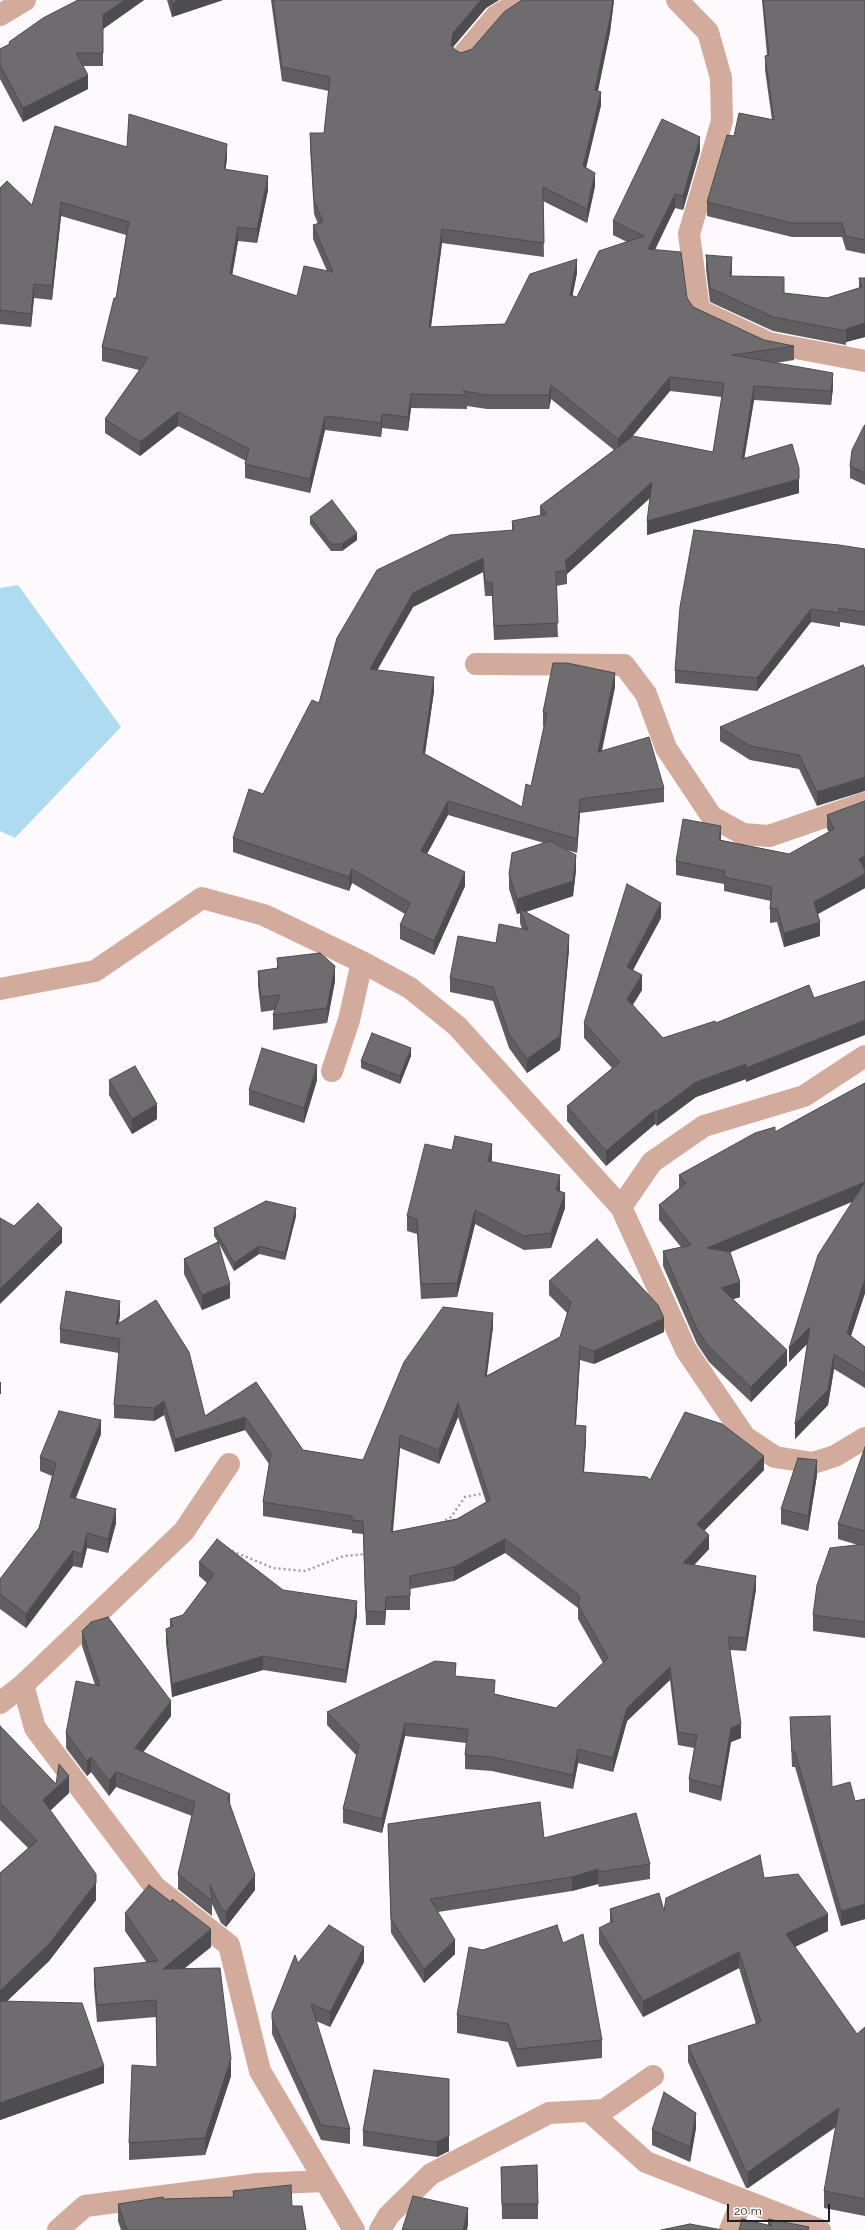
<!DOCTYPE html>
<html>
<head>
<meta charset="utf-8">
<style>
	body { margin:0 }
	#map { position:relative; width:865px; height:2230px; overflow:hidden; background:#fdf9fd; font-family:Raleway,sans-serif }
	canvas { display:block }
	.scale { position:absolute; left:727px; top:2204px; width:103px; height:18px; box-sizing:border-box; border:2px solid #1e1d1f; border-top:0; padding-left:5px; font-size:12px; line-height:14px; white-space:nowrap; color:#1e1d1f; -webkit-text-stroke:3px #fff; paint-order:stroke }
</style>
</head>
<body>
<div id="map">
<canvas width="865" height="2230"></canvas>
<div class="scale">20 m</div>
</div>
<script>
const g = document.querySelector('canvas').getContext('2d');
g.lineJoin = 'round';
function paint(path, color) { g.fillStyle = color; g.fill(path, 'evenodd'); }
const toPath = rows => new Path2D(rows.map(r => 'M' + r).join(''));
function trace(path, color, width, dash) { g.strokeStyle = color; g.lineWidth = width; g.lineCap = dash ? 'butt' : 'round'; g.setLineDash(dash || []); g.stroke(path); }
paint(toPath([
	[18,585,121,727,15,838,0,831,0,588]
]), '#afdbf0');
trace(toPath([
	[441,1523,451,1517,465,1497,486,1493],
	[232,1551,273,1568,305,1571,344,1556,366,1554]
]), '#a19fa2', 2.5, [2, 3]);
trace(toPath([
	[677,0,708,32,721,78,722,121,689,234,699,310,769,343,865,361],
	[0,15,25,0],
	[463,55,496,16,523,0],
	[476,664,624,665,646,694,666,748,712,817,743,834,769,836,865,803],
	[0,989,95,971,202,898,264,915,362,962,410,988,457,1026,621,1207,686,1350,745,1437,775,1457,813,1463,835,1456,865,1438],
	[332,1071,349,1020,362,962],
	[621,1207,652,1162,704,1126,804,1096,865,1056],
	[23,1685,35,1728,155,1887,229,1945,260,2071,354,2230],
	[0,1703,23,1685,184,1531,229,1464],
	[589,2111,646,2162,820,2230],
	[58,2230,85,2206,257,2184,324,2181],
	[380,2230,389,2215,431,2174,549,2113,604,2110,653,2076],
	[730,2230,742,2200]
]), '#d3ab9c', 22);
paint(toPath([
	[78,0,144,0,103,29,103,66,83,66,88,89,23,122,0,79,0,49,9,44,9,42],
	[167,0,223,0,172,17],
	[271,0,499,0,486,8,453,47,455,50,461,53,472,49,522,0,614,0,610,32,598,91,601,105,586,168,595,186,587,223,543,201,544,257,442,243,431,327,505,324,577,273,572,296,577,297,627,242,613,235,613,221,700,151,683,210,675,208,655,250,693,307,764,340,794,346,794,360,776,363,833,387,831,405,754,400,744,458,799,493,647,535,650,498,567,574,567,584,556,586,558,637,494,640,492,596,485,596,483,572,413,607,377,670,434,691,425,754,522,807,531,786,544,726,543,726,543,712,615,687,602,751,664,788,664,802,580,813,577,853,564,849,576,870,573,896,526,912,569,949,560,1050,527,1073,509,1048,493,1001,450,992,450,978,496,943,522,929,520,923,520,913,517,914,509,889,509,874,544,843,448,815,427,854,465,886,434,955,400,939,400,925,405,914,352,883,349,891,233,852,233,838,263,794,319,703,337,638,512,530,512,521,540,516,540,506,614,450,551,399,549,409,487,409,467,406,467,409,411,408,408,431,382,428,381,437,325,430,310,493,245,478,245,464,246,461,178,426,140,456,105,433,105,419,139,370,102,361,102,347,116,298,126,235,61,216,52,300,34,298,31,327,0,324,0,188,32,205,127,147,227,158,225,170,268,190,257,243,238,241,232,275,297,296,327,271,313,239,313,225,318,224,314,214,310,147,310,133,324,133,329,91,282,81],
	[670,391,722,397,713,452,632,437],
	[762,0,865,0,865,254,846,250,842,237,792,237,707,216,707,202,734,136,772,120,765,70,765,56,767,55],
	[706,255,732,271,731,276,784,293,827,298,859,288,859,278,865,278,865,337,846,342,846,345,773,331,710,302,706,269],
	[865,425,865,485,850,478,850,466],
	[310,517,357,540,342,551,331,551,310,524],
	[865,549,865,626,840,622,840,627,811,622,757,691,675,683,675,670],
	[865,669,817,806,799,769,750,760,720,741,720,727],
	[865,801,865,888,818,914,820,936,784,947,777,922,770,923,770,909,771,901,724,891,724,884,676,875,676,861,721,840,789,854,829,832,827,829,827,815],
	[661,918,633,970,642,990,633,1005,663,1038,716,1023,809,985,746,1082,746,1079,696,1097,657,1126,655,1124,606,1166,567,1121,567,1106,612,1068,584,1038,584,1023],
	[277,958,335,981,327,1023,273,1030,273,1015,275,1010,261,1012,258,986,258,971,277,968],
	[411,1056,400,1084,361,1068,361,1061],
	[109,1080,157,1119,132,1134,109,1095],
	[317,1080,304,1123,249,1105,249,1090],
	[865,1083,865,1293,851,1336,865,1347,865,1388,834,1369,828,1405,795,1439,807,1344,789,1362,852,1202,730,1252,740,1297,733,1299,787,1365,751,1402,709,1362,697,1344,663,1266,663,1251,681,1247,659,1220,659,1205,679,1189,679,1175,775,1132],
	[492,1159,491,1162,560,1190,560,1192,565,1208,551,1248,524,1250,475,1224,457,1297,421,1299,417,1234,407,1231,407,1216],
	[296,1216,285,1260,259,1254,234,1271,218,1242,230,1298,202,1310,184,1274,184,1259,218,1242,214,1236,214,1228],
	[549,1281,664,1332,594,1364,580,1360,576,1425,586,1439,584,1472,650,1480,764,1470,704,1531,709,1549,694,1565,756,1589,746,1651,730,1650,741,1738,731,1742,721,1801,689,1792,689,1779,694,1748,678,1745,670,1680,627,1721,613,1772,578,1763,573,1789,492,1771,465,1769,465,1755,466,1743,405,1736,382,1833,343,1823,343,1809,357,1756,327,1725,327,1712,456,1676,495,1694,556,1708,603,1663,578,1619,578,1608,505,1553,454,1581,410,1589,410,1610,386,1610,385,1625,366,1625,363,1534,352,1533,352,1530,263,1516,263,1502,269,1464,245,1430,175,1452,164,1415,154,1421,114,1418,114,1405,119,1353,60,1343,60,1329,120,1314,119,1323,205,1416,256,1382,303,1450,363,1460,493,1327,486,1376,560,1337,567,1313,549,1295],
	[458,1417,486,1502,457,1519,393,1532,400,1448,439,1464],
	[101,1434,76,1498,116,1523,108,1553,87,1548,82,1568,73,1566,26,1628,0,1609,0,1579,39,1528,52,1476,40,1471,40,1457],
	[865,1448,865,1638,813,1631,813,1615,858,1545,838,1539,838,1524],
	[817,1475,808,1531,781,1524,781,1509],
	[199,1562,283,1590,357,1615,346,1683,263,1670,172,1697,166,1643,166,1629,170,1627,170,1619,183,1615,207,1583,199,1576],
	[82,1631,171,1716,143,1752,230,1806,255,1890,226,1927,221,1923,212,1904,212,1916,178,1889,178,1874,192,1816,116,1787,109,1796,91,1772,87,1776,66,1748,66,1733,95,1685,82,1646],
	[790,1717,832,1787,855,1801,865,1799,865,1919,841,1926,795,1767,792,1767],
	[0,1726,56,1784,69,1793,50,1811,96,1900,49,1961,7,2001,104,2083,0,2120,0,1873,28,1848,0,1820],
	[388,1824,544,1838,650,1864,650,1879,599,1887,598,1884,572,1891,438,1912,455,1954,424,1983,391,1933],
	[764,1878,828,1931,795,1947,857,2034,865,2027,865,2216,824,2208,824,2191,836,2127,748,2188,746,2188,688,2062,688,2046,756,2024,739,1968,643,2017,599,1944,599,1928,610,1923,610,1909,664,1911],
	[125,1913,211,1947,184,1968,231,2076,205,2155,129,2160,129,2143,157,2067,156,2017,97,2022,94,1986,94,1968,147,1963,125,1931],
	[563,1943,602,2040,602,2058,517,2067,508,2042,457,2033,457,2015,483,1950],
	[364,1962,330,2027,316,2021,350,2129,350,2144,321,2140,272,2034,272,2013,298,1963],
	[374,2070,449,2151,437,2157,363,2146,363,2131],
	[696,2128,690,2162,652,2145,652,2130],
	[501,2167,538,2204,538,2219,502,2219],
	[233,2191,292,2206,306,2230,121,2230,118,2221,118,2204,164,2199,233,2197],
	[768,2219,809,2230,739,2230,768,2225]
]), '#5f5d5f');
paint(toPath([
	[125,0,144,0,103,29,103,66,103,15],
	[181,0,223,0,172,17,172,3],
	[481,0,499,0,486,8,453,47,451,59,451,45,453,33],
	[613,0,614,0,610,32,595,104,595,90],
	[88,75,88,89,23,122,23,108],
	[601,92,601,105,583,180,583,166],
	[700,137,700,151,683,210,683,196],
	[227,144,227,158,224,183,224,169],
	[595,173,595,186,587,223,587,209],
	[268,176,268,190,257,243,257,229],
	[675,194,675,208,648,263,648,249],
	[61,202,61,216,52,300,52,286],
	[238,227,238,241,230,288,230,274],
	[442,229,442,243,429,341,429,327],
	[732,257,732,271,730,290,730,276],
	[577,259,577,273,570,309,570,295],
	[34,284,34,298,31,327,31,314],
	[865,323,865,337,846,342,846,329],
	[833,373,833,387,831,405,831,391],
	[670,377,670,391,618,453,618,439],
	[551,385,551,399,549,409,549,395],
	[754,386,754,400,742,473,742,459],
	[411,394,411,408,408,431,408,417],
	[178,412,178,426,140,456,140,442],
	[382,414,382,428,381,437,381,423],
	[325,416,325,430,310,493,310,479],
	[799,479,799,493,647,535,647,521],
	[652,482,652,496,567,574,567,570,565,561],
	[357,533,357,540,342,551,342,544],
	[483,558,483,572,413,607,370,683,370,669,413,593],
	[811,609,811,622,757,691,757,678],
	[615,673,615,687,598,766,598,752],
	[434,677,434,691,423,767,423,753],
	[865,777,865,791,817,806,817,792],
	[580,799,580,813,577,853,577,839],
	[448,801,448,815,421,865,421,851],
	[721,826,721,840,719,854,719,840],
	[576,855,576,870,573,896,522,913,520,909,520,913,517,914,517,899],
	[865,856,865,870,859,859],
	[352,869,352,883,349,891,349,877],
	[465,872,465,886,434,955,434,941],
	[865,874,865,888,814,916,814,902],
	[661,903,661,918,627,981,627,967],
	[820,922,820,936,784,947,784,933],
	[569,935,569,949,560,1050,527,1073,527,1059],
	[335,966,335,981,327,1023,327,1008],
	[642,975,642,990,627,1013,627,999],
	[865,1020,865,1035,746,1082,746,1068],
	[411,1048,411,1056,400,1084,400,1076],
	[746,1064,746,1079,696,1097,657,1126,657,1111,696,1082],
	[317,1065,317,1080,304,1123,304,1108],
	[157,1104,157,1119,132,1134,132,1119],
	[655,1110,655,1124,606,1166,606,1151],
	[492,1144,492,1159,488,1176,488,1161],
	[560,1175,560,1190,556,1205,556,1190],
	[865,1182,865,1196,707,1262,707,1248],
	[565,1193,565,1208,551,1248,551,1233],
	[296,1208,296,1216,285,1260,285,1253],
	[475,1210,475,1224,457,1297,457,1283],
	[62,1228,62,1243,0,1304,0,1289],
	[259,1246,259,1254,234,1271,234,1263],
	[865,1279,865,1293,847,1348,847,1333],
	[740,1282,740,1297,721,1303,721,1288],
	[230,1284,230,1298,202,1310,202,1295],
	[120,1301,120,1314,116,1339,116,1325],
	[493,1313,493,1327,485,1391,485,1377],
	[664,1318,664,1332,594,1364,594,1351],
	[810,1327,810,1341,789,1362,789,1348],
	[580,1346,580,1360,575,1439,575,1425],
	[787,1350,787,1365,751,1402,751,1387],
	[834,1354,834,1369,828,1405,795,1439,795,1424],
	[0,1382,1,1382,1,1394,0,1394],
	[164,1401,164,1415,154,1421,154,1408],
	[458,1403,458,1417,439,1464,439,1450],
	[245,1417,245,1430,175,1452,175,1439],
	[101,1420,101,1434,70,1511,70,1497],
	[586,1426,586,1439,583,1486,583,1472],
	[400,1435,400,1448,391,1546,391,1532],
	[764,1456,764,1470,697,1538,697,1524],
	[817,1460,817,1475,808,1531,808,1516],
	[116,1509,116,1523,108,1553,108,1539],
	[87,1533,87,1548,82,1568,82,1554],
	[709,1535,709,1549,683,1577,683,1563],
	[505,1539,505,1553,454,1581,454,1567],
	[73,1551,73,1566,26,1628,26,1614],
	[756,1576,756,1589,746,1651,746,1638],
	[386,1597,386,1610,385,1625,385,1612],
	[357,1601,357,1615,346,1683,346,1670],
	[263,1656,263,1670,172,1697,172,1684],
	[670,1667,670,1680,627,1721,613,1772,613,1758,627,1708],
	[171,1701,171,1716,135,1763,135,1748],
	[405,1723,405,1736,382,1833,382,1819],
	[741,1724,741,1738,731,1742,721,1801,721,1787,731,1728],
	[578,1749,578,1763,573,1789,573,1775],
	[91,1757,91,1772,87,1776,87,1761],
	[116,1772,116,1787,109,1796,109,1781],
	[69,1776,69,1793,43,1817,43,1800],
	[230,1794,230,1809,228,1799],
	[598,1869,598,1884,572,1891,572,1877],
	[255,1875,255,1890,226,1927,226,1912],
	[96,1883,96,1900,49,1961,0,2008,0,1991],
	[865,1904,865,1919,841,1926,841,1911],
	[828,1914,828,1931,786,1951,786,1934],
	[211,1929,211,1947,163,1986,163,1969],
	[455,1940,455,1954,424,1983,424,1969],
	[364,1947,364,1962,330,2027,330,2012],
	[739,1952,739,1968,643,2017,643,2001],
	[231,2059,231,2076,205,2155,205,2138],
	[104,2066,104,2083,0,2120,0,2103],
	[449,2079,449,2151,437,2157,437,2142],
	[839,2108,839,2124,748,2188,748,2172],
	[696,2113,696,2128,690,2162,690,2147],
	[468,2208,468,2225,467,2230,463,2230]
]), '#4d4c4e');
const building = toPath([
	[78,0,125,0,103,15,103,53,76,53,88,75,23,108,0,65,0,49,10,44,9,42,43,18,78,0],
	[171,0,181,0,172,3,171,0],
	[273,0,481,0,453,33,451,45,455,50,461,53,472,49,504,12,522,0,613,0,610,18,595,90,601,92,583,166,595,173,587,209,543,187,544,243,442,229,429,327,505,324,530,274,577,259,570,295,577,297,599,251,644,236,613,221,662,119,700,137,683,196,675,194,648,249,681,252,687,298,693,307,764,340,794,346,732,355,833,373,831,391,754,386,742,459,792,444,799,468,799,479,647,521,652,482,565,561,567,570,556,572,558,623,494,626,492,582,485,582,483,558,413,593,370,669,434,677,423,753,522,807,526,784,531,786,547,713,543,712,553,663,567,663,615,673,598,752,649,737,664,788,580,799,577,839,448,801,421,851,465,872,434,941,400,925,410,903,352,869,349,877,233,838,249,789,263,794,312,700,319,703,337,638,377,570,450,535,514,530,512,521,547,514,540,506,633,436,713,452,724,383,670,377,618,439,551,385,549,395,487,395,463,391,467,395,411,394,408,417,382,414,381,423,325,416,310,479,245,464,249,449,178,412,140,442,105,419,148,358,102,347,114,298,116,298,129,222,61,202,52,286,34,284,31,314,0,310,0,188,7,181,32,205,55,126,127,147,129,114,227,144,224,169,268,176,257,229,238,227,230,274,297,296,304,266,333,272,313,225,323,222,314,200,310,133,324,133,330,77,282,67,273,0],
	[763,0,865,0,865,240,846,236,842,223,792,223,707,202,727,135,734,136,739,113,774,120,765,56,769,55,763,0],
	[706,255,732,257,730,276,784,277,784,293,827,298,862,287,859,278,865,278,865,323,846,329,846,331,773,317,710,288,706,255],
	[865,425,865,473,850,466,852,450,864,426,865,425],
	[332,500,357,533,342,544,331,544,310,517,332,500],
	[694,530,839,545,865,549,865,612,838,608,840,613,811,609,757,678,675,670,680,607,694,530],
	[863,665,865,669,865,777,817,792,799,755,750,746,720,727,863,665],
	[865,801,865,856,859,859,865,870,865,874,814,902,820,922,784,933,777,908,770,909,772,887,724,877,725,871,676,861,683,819,721,826,719,840,789,854,834,829,827,815,865,801],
	[550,841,576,855,573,881,517,899,509,874,512,853,550,841],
	[627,884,661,903,627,967,642,975,627,999,663,1038,715,1021,716,1023,809,985,814,998,865,981,865,1020,746,1068,746,1064,696,1082,657,1111,655,1110,606,1151,567,1106,620,1062,584,1023,627,884],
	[520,909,569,935,560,1036,527,1059,509,1034,493,987,450,978,458,936,496,943,499,924,528,930,520,909],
	[320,953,335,966,327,1008,273,1015,280,995,261,997,258,971,278,968,277,958,320,953],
	[372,1033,411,1048,400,1076,361,1061,372,1033],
	[262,1048,317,1065,304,1108,249,1090,262,1048],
	[135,1066,157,1104,132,1119,109,1080,135,1066],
	[865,1083,865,1182,707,1248,730,1252,740,1282,721,1288,787,1350,751,1387,709,1347,697,1329,663,1251,691,1245,659,1205,686,1183,679,1175,755,1133,775,1127,775,1132,865,1083],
	[455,1136,492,1144,488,1161,560,1175,556,1190,565,1193,551,1233,524,1236,475,1210,457,1283,421,1284,417,1219,407,1216,425,1144,452,1150,455,1136],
	[865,1182,865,1279,847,1333,865,1347,865,1374,834,1354,828,1390,795,1424,810,1327,789,1348,818,1255,865,1182],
	[266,1201,296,1208,285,1253,259,1246,234,1263,214,1228,266,1201],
	[38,1203,62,1228,0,1289,0,1218,14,1226,38,1203],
	[597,1239,658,1305,664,1318,594,1351,580,1346,575,1425,586,1426,583,1472,647,1477,650,1480,685,1412,722,1424,764,1456,697,1524,709,1535,683,1563,756,1576,746,1638,728,1637,741,1724,731,1728,721,1787,689,1779,697,1735,678,1732,670,1667,627,1708,613,1758,578,1749,573,1775,492,1757,465,1755,468,1729,405,1723,382,1819,343,1809,359,1745,327,1712,435,1661,456,1663,455,1676,495,1680,494,1694,556,1708,608,1658,578,1605,580,1596,505,1539,454,1567,410,1576,410,1596,386,1597,385,1612,366,1611,363,1521,352,1520,352,1516,263,1502,271,1453,245,1417,175,1439,164,1401,154,1408,114,1405,120,1339,60,1329,66,1291,120,1301,116,1325,156,1300,189,1352,205,1416,256,1382,303,1450,363,1460,404,1362,443,1307,493,1313,485,1377,560,1337,571,1302,549,1281,597,1239],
	[458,1403,490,1500,457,1519,391,1532,400,1435,439,1450,458,1403],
	[218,1242,230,1284,202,1295,184,1259,218,1242],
	[59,1411,101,1420,70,1497,116,1509,108,1539,87,1533,82,1554,73,1551,26,1614,0,1594,0,1579,39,1528,56,1463,40,1457,59,1411],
	[865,1447,865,1531,838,1524,865,1447],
	[798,1458,817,1460,808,1516,781,1509,798,1458],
	[217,1539,283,1590,357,1601,346,1670,263,1656,172,1684,166,1629,173,1626,170,1619,183,1615,214,1574,199,1562,217,1539],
	[865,1544,865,1622,813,1615,817,1585,830,1548,865,1544],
	[108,1617,171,1701,135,1748,230,1794,228,1799,255,1875,226,1912,221,1908,210,1885,212,1901,178,1874,195,1802,116,1772,109,1781,91,1757,87,1761,66,1733,76,1681,100,1686,82,1631,91,1622,108,1617],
	[830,1716,832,1787,850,1782,855,1801,865,1799,865,1904,841,1911,795,1752,792,1752,790,1717,830,1716],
	[0,1726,56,1784,59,1764,69,1776,43,1800,96,1874,96,1883,49,1944,0,1991,0,1873,37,1841,0,1803,0,1726],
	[540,1802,544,1838,636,1813,650,1864,599,1872,598,1869,572,1877,430,1899,455,1940,424,1969,391,1919,388,1824,540,1802],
	[760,1855,764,1878,798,1874,828,1914,786,1934,857,2034,865,2027,865,2199,824,2191,839,2108,748,2172,746,2171,688,2046,761,2022,739,1952,643,2001,599,1928,613,1921,610,1909,659,1893,664,1911,666,1898,760,1855],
	[149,1885,171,1902,172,1899,211,1929,163,1969,220,1968,231,2059,205,2138,129,2143,132,2065,157,2067,156,2000,97,2005,94,1968,158,1961,125,1913,149,1885],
	[329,1925,364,1947,330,2012,311,2004,350,2129,321,2125,272,2019,272,2013,295,1955,298,1963,329,1925],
	[557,1925,563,1943,583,1934,602,2040,517,2049,508,2024,457,2015,469,1947,483,1950,557,1925],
	[0,2001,82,2003,104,2066,0,2103,0,2001],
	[374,2070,449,2079,449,2136,437,2142,363,2131,374,2070],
	[664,2092,696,2113,690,2147,652,2130,664,2092],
	[537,2165,538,2204,502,2204,501,2167,537,2165],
	[291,2185,292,2206,302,2206,306,2230,127,2230,118,2204,163,2197,164,2199,234,2197,233,2191,291,2185],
	[413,2196,468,2208,463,2230,402,2230,413,2196],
	[742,2219,772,2226,768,2219,809,2227,808,2230,739,2230,742,2219],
	[690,2224,722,2230,661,2230,690,2224]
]);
paint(building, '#6e6c6f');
trace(building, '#4d4c4e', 1);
</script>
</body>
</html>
